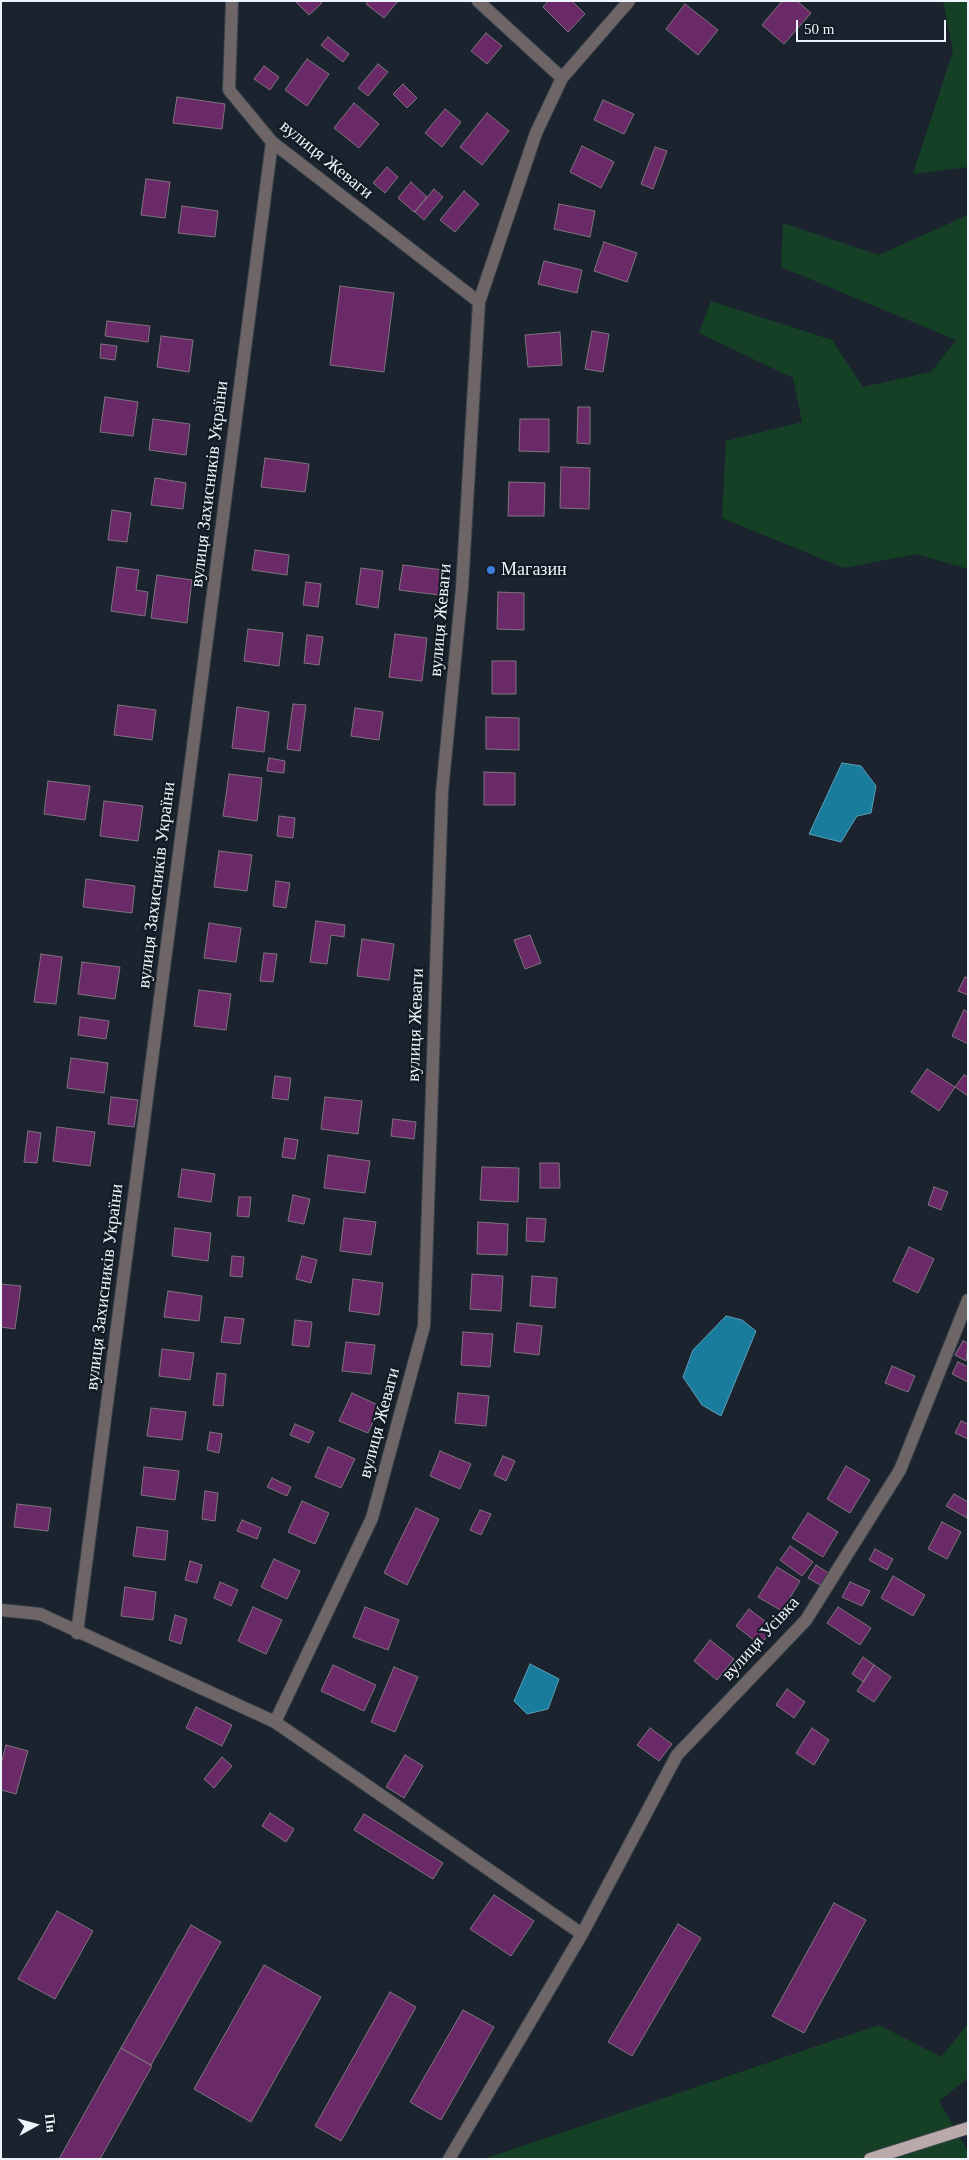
<!DOCTYPE html>
<html>
<head>
<meta charset="utf-8">
<style>
	body { margin:0 }
	#map { position:relative; width:969px; height:2160px; overflow:hidden; background:#1b242e; font-family:"Times New Roman",serif }
	canvas { display:block }
	.frame { position:absolute; inset:0; border:2px solid #eef4fb; pointer-events:none }
	.north { position:absolute; left:10px; top:2100px; width:50px; height:50px; -webkit-text-stroke:4px #121a24; paint-order:stroke; rotate:83deg; font-size:14px; font-weight:700; line-height:20px; text-align:center; color:#eef4fb }
	.north::after { content:''; display:block; margin:auto; width:18px; height:22px; background:#eef4fb; clip-path:polygon(50% 0,100% 100%,50% 72%,0 100%) }
	.scale { position:absolute; left:796px; top:20px; width:150px; height:22px; box-sizing:border-box; border:2px solid #eef4fb; border-top:0; padding-left:6px; font-size:15px; line-height:18px; white-space:nowrap; color:#eef4fb; -webkit-text-stroke:4px #121a24; paint-order:stroke }
</style>
</head>
<body>
<div id="map">
<canvas width="969" height="2160"></canvas>
<div class="frame"></div>
<div class="north">Пн</div>
<div class="scale">50 m</div>
</div>
<script>
const g = document.querySelector('canvas').getContext('2d');
g.lineJoin = 'round';
function paint(path, color) { g.fillStyle = color; g.fill(path, 'evenodd'); }
const toPath = rows => new Path2D(rows.map(r => 'M' + r).join(''));
function trace(path, color, width, dash) { g.strokeStyle = color; g.lineWidth = width; g.lineCap = dash ? 'butt' : 'round'; g.setLineDash(dash || []); g.stroke(path); }
function write(font, color, halo, rows, align = 'center') {
  g.font = font + ' "Times New Roman",serif'; g.lineWidth = 4.5; g.setLineDash([]); g.textBaseline = 'middle'; g.strokeStyle = halo; g.fillStyle = color; for (const [text, x, y, turn = 0] of rows) {
    g.save(); g.translate(x, y); g.rotate((+turn || 0) * Math.PI / 180); g.textAlign = isNaN(turn) ? turn : align; if (halo) g.strokeText(text, 0, 0); g.fillText(text, 0, 0); g.restore();
  }
}
paint(toPath([
	[943,1,968,1,968,167,913,174,953,51],
	[968,215,968,569,916,554,844,568,722,518,726,441,802,422,793,378,699,333,711,301,832,340,863,387,931,372,956,340,781,267,783,223,879,255],
	[968,2024,968,2078,939,2101,968,2152,968,2159,484,2159,879,2025,941,2057]
]), '#154026');
const water = toPath([
	[842,763,861,766,876,786,871,813,857,816,841,842,809,834,842,763],
	[726,1316,742,1320,756,1331,721,1416,702,1405,683,1377,693,1350,726,1316],
	[530,1664,559,1679,548,1709,527,1714,514,1701,530,1664]
]);
paint(water, '#1a7c9c');
trace(water, '#5aa0b8', 1);
const building = toPath([
	[295,1,320,1,322,3,309,15,295,1],
	[368,1,398,1,384,18,366,4,368,1],
	[548,1,572,1,585,14,568,32,543,7,548,1],
	[782,1,797,1,811,13,784,44,762,25,782,1],
	[685,4,718,30,698,55,666,29,685,4],
	[486,33,502,46,487,64,471,51,486,33],
	[328,37,349,54,343,62,321,45,328,37],
	[307,59,329,74,307,106,285,90,307,59],
	[378,64,388,72,368,96,358,88,378,64],
	[264,66,279,77,270,90,254,79,264,66],
	[403,84,417,98,407,108,393,94,403,84],
	[177,97,225,104,222,129,173,123,177,97],
	[603,100,634,114,624,134,594,120,603,100],
	[354,103,379,124,359,148,334,128,354,103],
	[445,109,461,122,442,147,425,133,445,109],
	[487,113,509,131,482,165,460,147,487,113],
	[582,146,614,162,601,188,570,172,582,146],
	[655,147,667,151,653,189,641,184,655,147],
	[387,167,398,177,385,193,373,183,387,167],
	[146,179,170,182,165,218,141,215,146,179],
	[411,182,427,197,414,212,398,198,411,182],
	[434,189,443,197,424,220,415,212,434,189],
	[464,191,479,204,455,232,440,220,464,191],
	[559,204,595,211,590,237,554,229,559,204],
	[182,206,218,211,215,237,178,233,182,206],
	[604,242,637,253,627,282,594,271,604,242],
	[544,261,582,270,577,293,538,284,544,261],
	[340,286,394,293,384,372,330,365,340,286],
	[107,321,150,326,148,342,105,336,107,321],
	[592,331,609,334,603,372,585,369,592,331],
	[560,332,562,365,528,367,525,335,560,332],
	[161,336,193,340,189,372,157,367,161,336],
	[101,344,117,346,115,360,100,358,101,344],
	[105,397,138,402,133,436,100,432,105,397],
	[578,407,590,407,590,444,577,443,578,407],
	[153,419,190,424,186,455,149,450,153,419],
	[520,419,549,419,549,452,519,451,520,419],
	[265,458,309,464,305,492,261,487,265,458],
	[561,467,590,468,589,509,560,508,561,467],
	[155,478,186,483,183,509,151,505,155,478],
	[509,482,545,483,544,516,508,516,509,482],
	[112,510,131,513,127,542,108,540,112,510],
	[255,550,289,555,287,575,252,570,255,550],
	[403,565,443,570,439,595,399,590,403,565],
	[117,567,139,570,136,590,148,592,145,616,111,611,117,567],
	[361,568,383,571,378,608,356,604,361,568],
	[157,575,192,580,187,623,151,618,157,575],
	[306,582,321,584,318,607,303,605,306,582],
	[498,592,524,593,524,630,497,629,498,592],
	[248,629,283,633,279,666,244,661,248,629],
	[395,634,427,638,422,681,389,677,395,634],
	[307,635,323,637,319,665,304,663,307,635],
	[492,661,516,661,516,694,492,694,492,661],
	[293,704,306,705,300,751,287,749,293,704],
	[118,705,156,710,152,740,114,735,118,705],
	[237,707,269,712,264,752,232,748,237,707],
	[355,708,383,712,379,740,351,736,355,708],
	[486,717,519,718,519,750,486,749,486,717],
	[269,758,285,761,284,773,267,771,269,758],
	[484,772,515,773,515,805,484,805,484,772],
	[229,774,262,778,257,821,223,816,229,774],
	[48,781,90,786,85,820,44,814,48,781],
	[104,801,143,806,138,841,100,836,104,801],
	[279,816,295,818,293,838,277,836,279,816],
	[219,851,252,855,247,891,214,887,219,851],
	[86,879,135,886,132,913,83,907,86,879],
	[276,881,290,883,286,908,273,906,276,881],
	[316,921,345,925,344,937,331,935,327,964,310,962,316,921],
	[209,923,241,928,236,962,204,958,209,923],
	[530,935,541,963,525,969,514,940,530,935],
	[362,939,394,944,389,980,357,976,362,939],
	[264,953,277,954,273,982,260,981,264,953],
	[41,954,62,957,56,1004,34,1002,41,954],
	[82,962,120,967,115,999,78,994,82,962],
	[965,977,968,978,968,995,958,991,965,977],
	[199,990,231,994,226,1030,194,1026,199,990],
	[964,1010,968,1012,968,1044,952,1036,964,1010],
	[80,1017,109,1021,106,1039,78,1035,80,1017],
	[71,1058,108,1063,104,1093,67,1088,71,1058],
	[927,1069,955,1087,939,1111,911,1092,927,1069],
	[964,1075,968,1077,968,1096,955,1087,964,1075],
	[275,1076,291,1078,288,1100,272,1098,275,1076],
	[111,1097,138,1100,134,1127,108,1124,111,1097],
	[325,1097,362,1101,358,1134,321,1129,325,1097],
	[393,1119,416,1122,414,1139,391,1136,393,1119],
	[57,1127,95,1132,90,1166,53,1161,57,1127],
	[28,1131,41,1133,37,1163,24,1162,28,1131],
	[285,1138,298,1140,295,1159,282,1157,285,1138],
	[328,1155,370,1161,365,1193,324,1188,328,1155],
	[540,1163,559,1163,560,1188,540,1188,540,1163],
	[482,1167,519,1168,518,1202,480,1200,482,1167],
	[182,1169,215,1174,211,1202,178,1197,182,1169],
	[934,1187,948,1192,941,1210,928,1205,934,1187],
	[293,1195,310,1199,304,1224,288,1221,293,1195],
	[239,1197,251,1197,249,1217,237,1216,239,1197],
	[344,1218,376,1222,371,1255,340,1251,344,1218],
	[527,1218,546,1219,544,1242,526,1241,527,1218],
	[478,1222,508,1224,507,1255,477,1254,478,1222],
	[175,1228,211,1233,208,1261,172,1256,175,1228],
	[909,1247,934,1259,918,1293,893,1281,909,1247],
	[232,1256,244,1257,242,1277,230,1276,232,1256],
	[302,1256,317,1260,311,1283,296,1279,302,1256],
	[472,1274,503,1276,501,1311,470,1309,472,1274],
	[532,1276,557,1278,555,1308,530,1306,532,1276],
	[353,1279,383,1283,379,1315,349,1311,353,1279],
	[1,1284,21,1286,15,1329,1,1327,1,1284],
	[168,1291,202,1296,199,1321,164,1317,168,1291],
	[225,1317,244,1319,240,1344,221,1342,225,1317],
	[295,1320,312,1322,309,1347,292,1345,295,1320],
	[517,1323,542,1326,539,1355,514,1352,517,1323],
	[463,1332,493,1334,490,1367,461,1365,463,1332],
	[963,1341,968,1343,966,1361,955,1355,963,1341],
	[346,1342,375,1345,371,1374,342,1371,346,1342],
	[162,1349,194,1353,190,1380,159,1376,162,1349],
	[958,1362,968,1367,968,1382,952,1374,958,1362],
	[892,1366,915,1376,908,1392,885,1383,892,1366],
	[217,1373,226,1374,223,1406,213,1405,217,1373],
	[352,1393,380,1406,368,1433,339,1421,352,1393],
	[458,1393,489,1396,486,1426,455,1423,458,1393],
	[151,1408,186,1412,182,1440,147,1436,151,1408],
	[961,1421,968,1424,968,1439,955,1433,961,1421],
	[295,1424,314,1432,309,1443,290,1435,295,1424],
	[210,1432,222,1434,219,1453,207,1450,210,1432],
	[328,1447,355,1459,341,1488,315,1477,328,1447],
	[440,1451,471,1464,460,1489,430,1476,440,1451],
	[503,1456,515,1461,506,1481,494,1475,503,1456],
	[846,1466,870,1480,850,1513,827,1499,846,1466],
	[144,1467,179,1471,175,1500,141,1495,144,1467],
	[272,1478,291,1487,287,1496,267,1487,272,1478],
	[205,1491,218,1493,215,1521,202,1519,205,1491],
	[954,1494,968,1502,967,1518,946,1506,954,1494],
	[302,1501,329,1513,315,1544,288,1532,302,1501],
	[17,1504,51,1508,48,1531,14,1527,17,1504],
	[416,1508,439,1519,407,1585,384,1573,416,1508],
	[480,1510,491,1514,481,1535,470,1530,480,1510],
	[808,1513,838,1532,823,1557,792,1538,808,1513],
	[242,1520,261,1528,257,1539,237,1531,242,1520],
	[942,1522,961,1532,947,1559,928,1549,942,1522],
	[137,1527,168,1531,165,1560,133,1556,137,1527],
	[790,1546,813,1562,802,1576,780,1560,790,1546],
	[875,1549,893,1559,887,1570,869,1560,875,1549],
	[274,1559,300,1571,287,1599,261,1587,274,1559],
	[190,1561,202,1565,197,1583,185,1580,190,1561],
	[816,1565,830,1574,822,1586,808,1578,816,1565],
	[777,1567,800,1581,782,1611,758,1597,777,1567],
	[893,1576,925,1595,913,1616,881,1598,893,1576],
	[220,1582,238,1590,231,1606,214,1598,220,1582],
	[850,1582,870,1591,862,1606,842,1597,850,1582],
	[125,1587,156,1592,153,1620,121,1616,125,1587],
	[253,1607,282,1620,266,1654,238,1641,253,1607],
	[365,1607,399,1620,388,1650,353,1637,365,1607],
	[838,1607,871,1628,860,1645,827,1623,838,1607],
	[749,1609,774,1628,760,1645,736,1626,749,1609],
	[175,1615,187,1619,181,1644,169,1640,175,1615],
	[710,1640,734,1659,717,1680,694,1661,710,1640],
	[863,1657,874,1665,864,1682,852,1674,863,1657],
	[333,1665,376,1685,364,1711,321,1691,333,1665],
	[874,1665,891,1677,874,1702,857,1691,874,1665],
	[394,1667,418,1677,395,1732,371,1722,394,1667],
	[787,1689,805,1702,794,1718,776,1705,787,1689],
	[196,1707,232,1725,222,1746,186,1728,196,1707],
	[650,1728,672,1744,659,1761,637,1745,650,1728],
	[812,1728,829,1740,814,1765,796,1753,812,1728],
	[6,1745,28,1751,16,1794,1,1790,1,1764,6,1745],
	[405,1755,423,1766,404,1798,386,1787,405,1755],
	[222,1757,232,1766,214,1788,204,1779,222,1757],
	[270,1813,294,1829,286,1842,262,1826,270,1813],
	[364,1814,443,1863,433,1879,354,1830,364,1814],
	[494,1895,534,1921,511,1956,470,1929,494,1895],
	[834,1903,866,1920,804,2033,772,2016,834,1903],
	[57,1911,93,1931,55,1999,18,1979,57,1911],
	[678,1924,701,1938,632,2056,608,2042,678,1924],
	[191,1925,221,1942,151,2065,121,2048,191,1925],
	[264,1965,321,1997,251,2122,194,2089,264,1965],
	[390,1992,416,2007,341,2141,315,2126,390,1992],
	[463,2010,494,2027,441,2120,410,2102,463,2010],
	[121,2048,152,2066,100,2159,59,2159,121,2048]
]);
paint(building, '#692a67');
trace(building, '#80737f', 1);
const minor = toPath([
	[232,1,229,90,272,142,479,302,536,133,562,78,478,1],
	[562,78,629,1],
	[1,1610,40,1614,275,1722,582,1934],
	[77,1633,272,142],
	[275,1722,372,1518,424,1326,442,792,462,588,479,302],
	[449,2159,582,1934,677,1755,806,1620,900,1470,968,1300]
]);
const major = toPath([
	[870,2159,968,2128]
]);
trace(minor, '#39414b', 14);
trace(major, '#39414b', 14);
trace(minor, '#6e6666', 12);
trace(major, '#b9a9a9', 12);
for (const [x, y, r, color] of [
	[491,570,5,"#3f7fe0"]
]) { const dot = new Path2D(); dot.arc(x, y, r, 0, 2 * Math.PI); g.fillStyle = color; g.fill(dot); trace(dot, '#121a24', 2); }
write('18px', '#eef4fb', '#121a24', [
	["вулиця Жеваги",326,160,39],
	["вулиця Захисників України",210,484,-83],
	["вулиця Жеваги",441,620,-85],
	["вулиця Захисників України",157,885,-83],
	["вулиця Жеваги",416,1025,-88],
	["вулиця Захисників України",105,1287,-83],
	["вулиця Жеваги",380,1423,-75],
	["вулиця Усівка",761,1639,-48]
]);
write('18px', '#eef4fb', '#121a24', [
	["Магазин",501,570]
], 'left');
</script>
</body>
</html>
